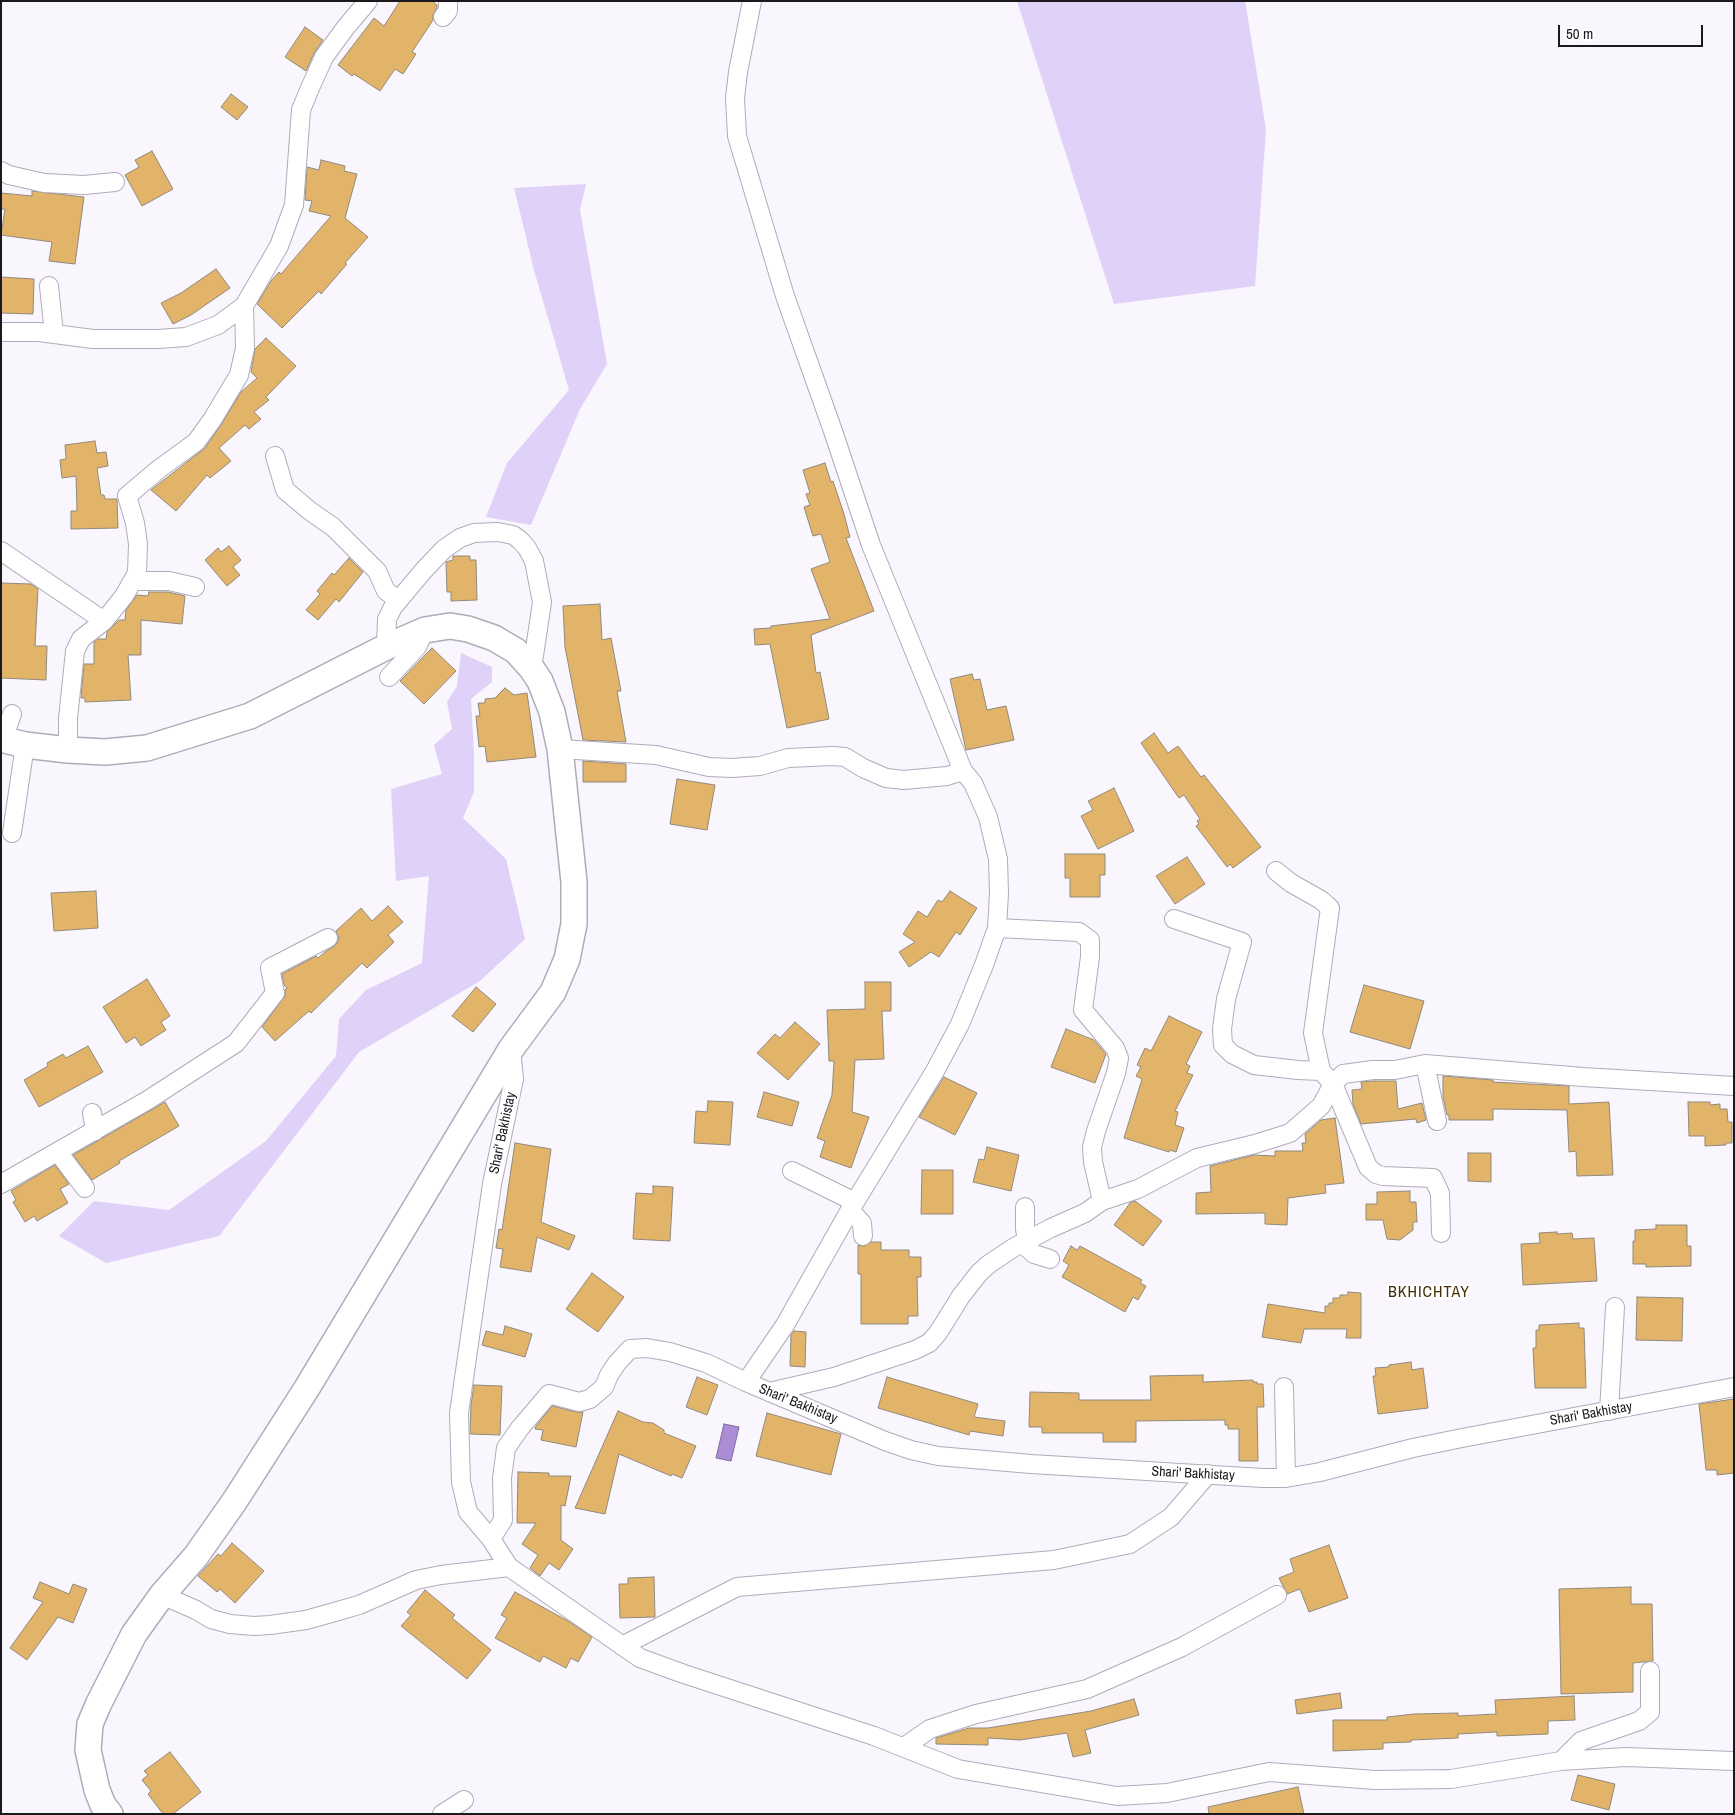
<!DOCTYPE html>
<html>
<head>
<meta charset="utf-8">
<style>
	body { margin:0 }
	#map { position:relative; width:1735px; height:1815px; overflow:hidden; background:#f9f6fe; font-family:"Archivo Narrow",sans-serif }
	canvas { display:block }
	.frame { position:absolute; inset:0; border:2px solid #1b191e; pointer-events:none }
	.scale { position:absolute; left:1558px; top:25px; width:145px; height:22px; box-sizing:border-box; border:2px solid #1b191e; border-top:0; padding-left:6px; font-size:15px; line-height:18px; white-space:nowrap; color:#1b191e; -webkit-text-stroke:4px #fff; paint-order:stroke }
</style>
</head>
<body>
<div id="map">
<canvas width="1735" height="1815"></canvas>
<div class="frame"></div>
<div class="scale">50 m</div>
</div>
<script>
const g = document.querySelector('canvas').getContext('2d');
g.lineJoin = 'round';
function paint(path, color) { g.fillStyle = color; g.fill(path, 'evenodd'); }
const toPath = rows => new Path2D(rows.map(r => 'M' + r).join(''));
function trace(path, color, width, dash) { g.strokeStyle = color; g.lineWidth = width; g.lineCap = dash ? 'butt' : 'round'; g.setLineDash(dash || []); g.stroke(path); }
function write(font, color, halo, rows, align = 'center') {
  g.font = font + ' "Archivo Narrow",sans-serif'; g.lineWidth = 5; g.setLineDash([]); g.textBaseline = 'middle'; g.strokeStyle = halo; g.fillStyle = color; for (const [text, x, y, turn = 0] of rows) {
    g.save(); g.translate(x, y); g.rotate((+turn || 0) * Math.PI / 180); g.textAlign = isNaN(turn) ? turn : align; if (halo) g.strokeText(text, 0, 0); g.fillText(text, 0, 0); g.restore();
  }
}
paint(toPath([
	[1017,1,1245,1,1266,129,1255,286,1114,304],
	[586,184,580,210,607,364,580,409,531,525,486,517,507,463,569,390,534,270,514,188],
	[461,653,492,667,492,682,471,699,474,754,474,792,463,818,506,859,525,939,480,981,359,1052,219,1236,106,1263,59,1236,94,1201,169,1210,266,1141,336,1056,339,1019,366,990,422,963,429,876,396,881,391,789,442,774,434,745,452,729,447,702,457,686]
]), '#dfd1f7');
const water = toPath([
	[724,1424,739,1427,731,1461,716,1458,724,1424]
]);
paint(water, '#aa8dd5');
trace(water, '#7f6a9e', 1);
const building = toPath([
	[400,1,432,1,437,5,437,7,433,15,433,20,412,52,416,54,403,74,395,69,380,91,354,74,352,76,338,65,374,18,384,26,400,1],
	[305,27,323,40,314,53,306,71,285,57,305,27],
	[231,94,248,107,237,120,221,107,231,94],
	[152,151,173,189,142,206,125,175,139,167,135,160,152,151],
	[321,160,345,166,344,171,357,174,345,218,368,237,345,263,347,264,321,294,319,291,282,328,257,304,271,281,279,272,281,274,331,216,309,211,312,201,305,200,307,167,319,170,321,160],
	[32,191,84,197,75,264,49,261,52,242,1,235,5,209,1,209,1,193,32,196,32,191],
	[216,269,230,288,191,315,173,324,161,303,181,293,216,269],
	[1,277,34,279,33,314,1,313,1,277],
	[266,338,296,366,266,397,269,400,254,412,261,419,249,429,245,425,219,448,231,461,210,478,207,475,176,511,151,490,205,448,221,425,241,392,257,378,251,372,255,349,266,338],
	[95,441,97,453,106,452,108,466,97,468,101,495,104,495,105,499,117,499,118,528,71,529,71,511,77,511,76,476,62,478,60,460,66,459,65,445,95,441],
	[825,463,831,482,833,481,844,514,850,537,846,538,874,611,811,635,816,673,820,672,829,719,787,728,770,644,755,645,754,629,771,628,771,626,830,619,811,569,830,562,821,534,813,536,804,507,810,505,806,494,810,493,803,470,825,463],
	[229,546,241,560,233,567,240,575,227,586,205,560,218,548,221,552,229,546],
	[453,556,470,556,470,560,476,560,477,600,451,601,451,592,447,592,446,562,453,560,453,556],
	[349,558,363,572,339,602,336,599,318,620,306,610,320,594,317,591,332,573,334,575,349,558],
	[1,583,31,584,38,589,35,646,47,646,46,680,1,678,1,583],
	[149,592,168,592,185,596,182,624,141,620,141,655,128,655,131,700,85,702,85,698,81,698,84,664,94,664,94,642,98,639,106,639,107,632,119,620,125,620,126,610,137,595,148,596,149,592],
	[600,604,602,640,611,638,621,691,617,691,626,742,583,740,565,647,563,606,600,604],
	[432,648,456,671,424,704,400,681,432,648],
	[972,674,974,680,980,679,987,710,1006,706,1014,740,966,750,950,679,972,674],
	[505,688,514,695,527,693,536,757,487,762,485,746,479,747,476,716,480,716,478,703,485,703,485,699,495,698,505,688],
	[1154,733,1168,753,1178,746,1201,777,1204,775,1261,847,1233,868,1230,864,1227,867,1196,826,1199,824,1197,821,1200,819,1184,795,1179,798,1141,743,1154,733],
	[583,761,626,764,626,782,583,782,583,761],
	[677,779,715,785,707,830,670,824,677,779],
	[1114,788,1134,831,1098,849,1081,816,1093,810,1088,801,1114,788],
	[1065,854,1105,854,1105,875,1100,875,1100,897,1070,897,1070,878,1065,878,1065,854],
	[1187,857,1205,884,1175,904,1156,876,1187,857],
	[96,891,98,928,54,931,51,893,96,891],
	[950,891,977,908,960,935,956,932,939,957,931,952,909,967,899,952,915,942,903,934,918,911,927,917,938,900,942,902,950,891],
	[388,906,403,922,388,935,394,942,367,968,362,963,311,1013,309,1011,275,1041,262,1027,285,996,285,990,287,988,284,985,282,974,316,956,318,958,325,952,333,947,337,943,339,938,336,931,361,908,372,921,388,906],
	[147,979,170,1016,161,1022,166,1030,141,1046,135,1037,126,1043,103,1007,147,979],
	[865,982,891,982,891,1011,882,1011,884,1059,855,1060,852,1112,869,1117,851,1168,820,1157,825,1141,817,1138,832,1095,834,1061,829,1061,827,1010,865,1009,865,982],
	[1364,985,1424,1001,1410,1049,1350,1032,1364,985],
	[476,987,496,1004,473,1032,452,1016,476,987],
	[1169,1016,1202,1032,1186,1064,1190,1066,1187,1073,1193,1075,1175,1111,1178,1112,1175,1125,1184,1128,1176,1152,1170,1150,1169,1152,1124,1138,1142,1079,1136,1076,1141,1067,1137,1065,1145,1048,1151,1051,1169,1016],
	[795,1022,820,1044,788,1080,757,1053,775,1034,780,1038,795,1022],
	[1066,1029,1094,1040,1106,1054,1095,1083,1051,1067,1066,1029],
	[88,1046,103,1072,39,1107,24,1080,48,1066,47,1063,63,1054,66,1058,88,1046],
	[1443,1076,1493,1080,1493,1082,1569,1086,1569,1104,1609,1102,1613,1175,1577,1176,1576,1151,1569,1152,1567,1110,1493,1109,1493,1120,1449,1120,1449,1115,1447,1115,1443,1097,1443,1076],
	[944,1077,977,1093,955,1135,919,1117,944,1077],
	[1374,1081,1396,1081,1398,1109,1422,1103,1426,1120,1417,1123,1416,1119,1361,1124,1353,1104,1352,1090,1362,1089,1361,1082,1374,1081],
	[764,1092,799,1102,792,1126,757,1117,764,1092],
	[708,1101,733,1102,730,1145,694,1143,696,1111,707,1112,708,1101],
	[165,1102,179,1126,119,1161,120,1163,92,1180,73,1155,165,1102],
	[1688,1102,1710,1102,1710,1105,1720,1104,1720,1109,1727,1109,1728,1122,1732,1122,1732,1143,1726,1143,1726,1145,1705,1146,1705,1136,1689,1136,1688,1102],
	[1335,1118,1344,1183,1325,1185,1326,1193,1288,1198,1287,1225,1265,1224,1265,1213,1196,1214,1196,1193,1211,1192,1210,1166,1254,1155,1275,1156,1275,1151,1303,1151,1302,1143,1306,1143,1305,1134,1321,1120,1335,1118],
	[515,1143,551,1149,541,1222,575,1236,569,1250,537,1237,531,1272,500,1267,503,1249,496,1248,499,1229,502,1230,515,1143],
	[987,1147,1019,1155,1011,1191,973,1182,979,1159,984,1160,987,1147],
	[1468,1153,1491,1153,1491,1182,1468,1181,1468,1153],
	[55,1165,69,1184,60,1189,68,1203,37,1221,34,1216,25,1222,13,1202,16,1200,11,1191,55,1165],
	[922,1170,953,1170,953,1214,921,1214,922,1170],
	[653,1186,673,1187,670,1241,633,1239,636,1193,653,1194,653,1186],
	[1410,1191,1410,1202,1416,1202,1417,1222,1413,1222,1413,1230,1400,1240,1387,1239,1383,1220,1366,1220,1366,1204,1377,1204,1377,1192,1410,1191],
	[1135,1201,1162,1221,1143,1246,1114,1225,1130,1203,1135,1201],
	[1656,1225,1687,1225,1687,1246,1691,1246,1691,1266,1646,1267,1646,1264,1633,1264,1633,1241,1635,1241,1635,1230,1656,1229,1656,1225],
	[1557,1232,1557,1234,1572,1233,1573,1239,1594,1238,1597,1281,1523,1285,1521,1244,1540,1243,1539,1233,1557,1232],
	[871,1242,881,1242,881,1250,909,1250,909,1257,921,1257,921,1277,917,1277,918,1316,908,1316,908,1324,861,1324,861,1274,858,1274,858,1245,864,1246,871,1242],
	[1071,1246,1077,1250,1080,1246,1142,1280,1140,1283,1146,1286,1138,1300,1133,1297,1125,1312,1062,1277,1069,1265,1063,1261,1071,1246],
	[592,1273,624,1297,598,1332,566,1309,592,1273],
	[1348,1292,1361,1293,1361,1338,1346,1338,1347,1329,1304,1329,1301,1343,1262,1337,1268,1304,1325,1313,1325,1306,1329,1306,1329,1303,1333,1303,1333,1298,1340,1298,1340,1295,1348,1295,1348,1292],
	[1637,1297,1683,1298,1682,1341,1636,1340,1637,1297],
	[1579,1323,1579,1328,1584,1328,1586,1388,1535,1388,1533,1348,1536,1348,1536,1330,1539,1330,1539,1325,1579,1323],
	[505,1326,532,1334,525,1357,482,1345,486,1331,503,1335,505,1326],
	[794,1331,806,1332,805,1367,790,1366,791,1335,794,1331],
	[1411,1362,1412,1370,1423,1368,1428,1408,1378,1414,1373,1376,1376,1376,1375,1368,1389,1367,1389,1365,1411,1362],
	[1203,1375,1203,1382,1253,1380,1253,1382,1257,1382,1257,1384,1263,1384,1264,1407,1257,1407,1258,1461,1239,1461,1239,1429,1228,1429,1228,1425,1225,1425,1225,1420,1136,1421,1136,1442,1103,1442,1103,1433,1042,1433,1042,1427,1029,1427,1030,1392,1079,1393,1079,1400,1151,1400,1150,1376,1203,1375],
	[697,1377,718,1385,707,1415,686,1407,697,1377],
	[887,1377,978,1404,974,1417,1005,1421,1003,1436,970,1431,969,1435,878,1408,887,1377],
	[474,1385,502,1386,500,1435,470,1434,471,1405,474,1385],
	[1734,1399,1734,1473,1717,1475,1717,1470,1706,1470,1699,1404,1734,1399],
	[552,1406,576,1412,583,1412,576,1447,541,1440,543,1430,535,1429,536,1426,552,1406],
	[618,1411,643,1422,653,1423,664,1430,664,1433,696,1446,682,1478,672,1474,671,1476,619,1454,605,1514,575,1508,618,1411],
	[767,1413,841,1434,831,1475,756,1456,767,1413],
	[518,1472,549,1473,549,1476,571,1476,565,1506,561,1505,561,1540,573,1549,559,1570,549,1563,540,1576,530,1568,538,1555,522,1544,536,1523,517,1523,518,1472],
	[232,1543,264,1571,235,1603,220,1589,217,1592,198,1576,218,1554,221,1556,232,1543],
	[1329,1545,1348,1598,1309,1612,1300,1589,1287,1594,1279,1578,1294,1572,1290,1559,1329,1545],
	[654,1577,655,1617,620,1618,619,1584,628,1584,628,1578,654,1577],
	[40,1582,69,1594,73,1584,87,1589,73,1623,58,1617,27,1660,10,1648,43,1602,33,1598,40,1582],
	[1631,1587,1631,1604,1652,1604,1653,1661,1633,1663,1633,1692,1561,1694,1559,1589,1631,1587],
	[425,1590,455,1615,452,1618,491,1650,467,1679,401,1626,411,1615,407,1612,425,1590],
	[515,1592,568,1621,592,1637,578,1662,571,1658,566,1668,543,1656,540,1662,495,1638,507,1618,501,1615,515,1592],
	[1340,1693,1342,1708,1297,1714,1295,1700,1340,1693],
	[1574,1696,1575,1720,1548,1721,1548,1734,1497,1736,1497,1732,1458,1734,1458,1738,1411,1740,1411,1742,1383,1743,1383,1749,1333,1751,1333,1720,1387,1720,1387,1717,1414,1714,1458,1713,1458,1716,1496,1714,1495,1700,1574,1696],
	[1134,1699,1139,1715,1085,1730,1091,1753,1073,1757,1067,1733,1020,1740,988,1738,988,1745,936,1744,936,1738,969,1728,988,1728,1091,1711,1134,1699],
	[170,1752,201,1792,173,1814,163,1814,148,1794,151,1791,142,1780,148,1775,144,1771,170,1752],
	[1578,1775,1615,1784,1609,1810,1571,1800,1578,1775],
	[1298,1787,1304,1814,1209,1814,1208,1807,1298,1787]
]);
paint(building, '#e2b46a');
trace(building, '#91897d', 1);
const minor = toPath([
	[443,17,448,11,448,1],
	[1,171,9,175,44,183,84,185,115,182],
	[49,286,54,334],
	[1,332,39,332,93,339,158,339,186,337,218,325,244,306,279,246,294,205,301,110,310,88,324,57,346,27,368,1],
	[275,456,285,490,310,511,333,527,377,571,386,591,397,599],
	[1,551,104,621],
	[133,581,169,581,195,587],
	[386,647,387,619,393,607,424,570,444,549,460,538,474,533,498,532,513,535,520,540,527,548,534,561,542,602,532,669],
	[389,677,417,647,425,630],
	[3,740,12,714],
	[560,749,656,755,709,767,732,768,760,766,788,758,833,756,845,757,863,768,886,778,904,780,947,776,963,771],
	[68,750,68,719,75,651,81,639,104,621,124,596,137,573,138,544,135,523,127,496,159,469,196,442,212,420,239,375,245,348,244,306],
	[12,833,25,745],
	[1276,871,1291,883,1321,900,1330,908,1313,1033,1321,1071,1333,1084,1368,1167,1376,1174,1383,1176,1433,1178,1440,1193,1441,1233],
	[1174,919,1242,942,1226,999,1222,1029,1223,1045,1232,1054,1254,1065,1298,1070,1321,1071],
	[997,928,1079,932,1090,940,1090,957,1083,1010,1115,1048,1119,1058,1116,1073,1096,1131,1092,1147,1093,1162,1102,1201],
	[511,1049,514,1079,492,1184,459,1413,461,1482,468,1512,491,1539,503,1520,502,1478,506,1448,520,1428,549,1394,579,1402,590,1399,604,1387,609,1375,617,1363,630,1349,647,1348,670,1352,706,1363,746,1382,885,1441,911,1450,938,1456,1031,1464,1263,1478,1286,1478,1320,1472,1413,1448,1462,1438,1734,1387],
	[1425,1064,1437,1121],
	[92,1113,95,1131],
	[58,1152,85,1188],
	[792,1171,855,1202],
	[1,1184,148,1100,236,1043,275,993,270,968,328,938],
	[1025,1207,1025,1229,1027,1240],
	[850,1210,862,1223,863,1236],
	[1022,1243,1034,1254,1050,1259],
	[746,1382,785,1325,850,1210,935,1071,960,1024,984,965,997,928,999,893,998,859,988,817,973,783,963,771,871,545,833,431,785,296,737,136,735,98,738,72,752,1],
	[1284,1387,1286,1478],
	[769,1392,834,1377,915,1350,929,1343,938,1333,961,1296,979,1273,989,1264,1013,1248,1051,1228,1085,1213,1102,1201,1138,1189,1197,1158,1255,1144,1290,1133,1321,1106,1333,1084,1343,1074,1373,1070,1395,1070,1425,1064,1583,1077,1734,1086],
	[1609,1411,1615,1307],
	[491,1539,509,1567,640,1658,684,1674,874,1736,958,1769,1117,1796,1167,1793,1269,1772,1375,1780,1451,1779,1561,1761,1626,1757,1734,1761],
	[162,1595,196,1610,211,1619,230,1624,254,1626,270,1625,306,1620,338,1611,359,1605,416,1580,441,1575,509,1567],
	[622,1646,737,1587,1054,1560,1130,1544,1171,1517,1208,1474],
	[904,1747,930,1729,976,1714,1087,1689,1182,1647,1277,1595],
	[1561,1761,1581,1741,1639,1721,1650,1712,1650,1671],
	[442,1814,464,1800]
]);
const secondary = toPath([
	[1,739,25,745,68,750,105,752,147,748,250,716,386,647,425,630,450,626,468,629,494,638,516,651,532,669,540,681,552,712,560,749,574,882,574,924,567,959,553,992,511,1049,307,1388,234,1502,196,1556,162,1595,134,1634,98,1705,90,1724,88,1750,97,1790,103,1805,110,1814]
]);
trace(minor, '#b0abb9', 20);
trace(secondary, '#b0abb9', 28);
trace(minor, '#fff', 18);
trace(secondary, '#fff', 25);
write('14px', '#1b191e', '#fff', [
	["Shari' Bakhistay",503,1133,-78],
	["Shari' Bakhistay",798,1404,22],
	["Shari' Bakhistay",1591,1414,-10],
	["Shari' Bakhistay",1193,1474,3]
]);
g.letterSpacing = '1px';
write('16px', '#432e07', '#fff', [
	["BKHICHTAY",1429,1293]
]);
g.letterSpacing = '0px';
</script>
</body>
</html>
